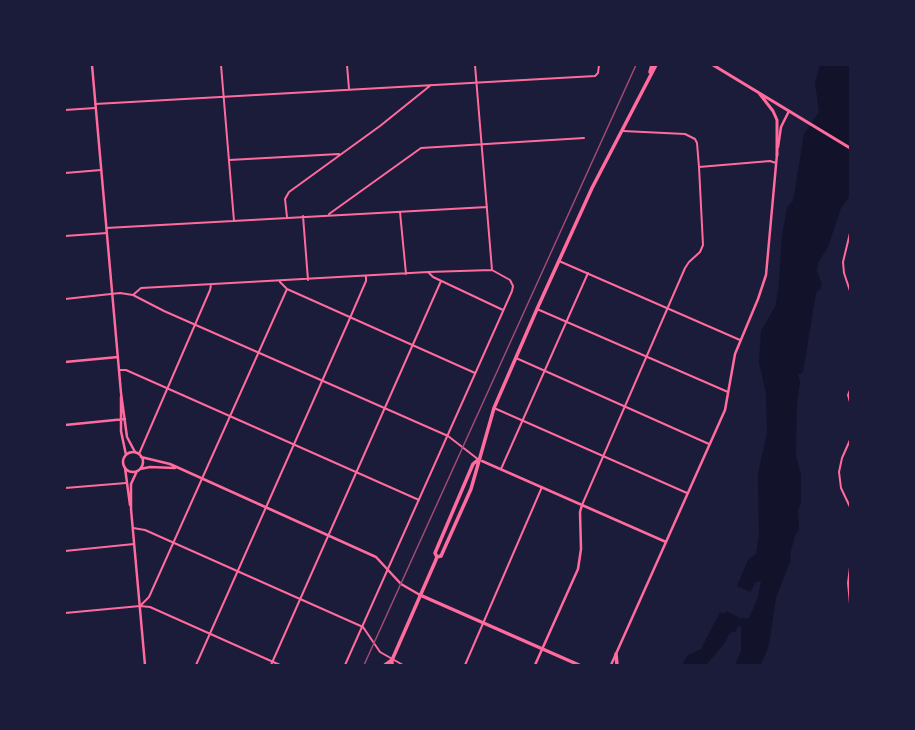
<!DOCTYPE html>
<html>
<head>
<meta charset="utf-8">
<style>
	body { margin:0 }
	#map { position:relative; width:915px; height:730px; overflow:hidden; background:#1b1b3a; font-family:"Alegreya Sans",sans-serif }
	canvas { display:block }
	.frame { position:absolute; inset:0; border:66px solid #1b1b3a; pointer-events:none }
</style>
</head>
<body>
<div id="map">
<canvas width="915" height="730"></canvas>
<div class="frame"></div>
</div>
<script>
const g = document.querySelector('canvas').getContext('2d');
g.lineJoin = 'round';
function paint(path, color) { g.fillStyle = color; g.fill(path, 'evenodd'); }
const toPath = rows => new Path2D(rows.map(r => 'M' + r).join(''));
function trace(path, color, width, dash) { g.strokeStyle = color; g.lineWidth = width; g.lineCap = dash ? 'butt' : 'round'; g.setLineDash(dash || []); g.stroke(path); }
paint(toPath([
	[820,65,850,65,850,196,841,208,828,247,819,261,817,270,822,285,820,289,816,293,803,372,798,375,800,382,797,403,796,456,801,475,801,503,798,510,799,530,795,535,790,555,791,560,776,597,769,645,761,665,735,665,741,651,741,627,738,626,736,631,730,633,724,644,706,665,682,665,687,656,701,649,720,612,724,614,726,611,740,618,749,618,757,600,761,582,758,581,755,583,750,592,737,586,748,560,756,554,759,535,758,474,767,433,766,393,759,362,761,331,776,305,779,282,782,237,787,207,793,201,804,134,819,112,815,82]
]), '#12122b');
trace(toPath([
	[221,65,234,221],
	[347,65,349,89],
	[475,65,492,270],
	[95,104,595,76,598,73,599,65],
	[65,110,95,108],
	[229,160,339,154],
	[699,167,770,161,776,163],
	[65,173,101,170],
	[400,212,406,274],
	[329,214,421,148,584,138],
	[303,216,308,280],
	[287,217,285,199,289,192,380,126,431,85],
	[106,228,487,207],
	[850,233,843,262,844,273,850,291],
	[65,236,107,233],
	[559,261,740,340],
	[428,272,433,277,503,310],
	[280,282,287,289,475,373],
	[133,295,164,311,448,436,479,460],
	[65,299,120,293,133,295,141,288,428,272,492,270,510,280,513,286,512,291,345,665],
	[537,309,728,392],
	[516,358,709,444],
	[119,370,126,370,135,374,419,500],
	[850,390,848,395,850,402],
	[494,408,687,493],
	[850,440,842,458,839,472,841,488,850,507],
	[139,454,210,290,211,285],
	[501,469,588,273],
	[65,488,126,483],
	[582,505,685,268,689,262,700,252,703,245,699,167,697,143,695,139,685,134,623,131],
	[133,528,145,530,363,627,380,652,403,665],
	[65,551,134,544],
	[850,567,848,583,850,604],
	[140,606,149,597,287,289],
	[65,613,140,606,150,607,280,665],
	[196,665,350,318,366,281,366,276],
	[271,665,441,281],
	[465,665,542,487]
]), '#ff6b9d', 2);
trace(toPath([
	[92,65,121,393,127,437,135,452],
	[778,147,781,127,789,111],
	[65,362,118,357],
	[121,397,121,431,126,455],
	[65,425,125,419],
	'123 462a10 10 0 1 1 20 0a10 10 0 1 1-20 0Z',
	[141,457,170,464,376,557,401,584,420,595],
	[482,461,666,542],
	[125,468,130,505],
	[140,469,150,467,175,468],
	[137,471,131,484,131,509,145,665],
	[535,665,578,569,581,549,580,512,582,505],
	[611,665,725,410,735,354,758,299,766,275,777,154]
]), '#ff6b9d', 2.5);
trace(toPath([
	[713,65,850,148],
	[759,93,773,111,777,120,777,155]
]), '#ff6b9d', 3);
trace(toPath([
	[420,595,579,665],
	[616,654,617,665]
]), '#ff6b9d', 3.5);
trace(toPath([
	[650,72,652,65],
	[437,557,435,553,473,464,479,459],
	[385,665,392,660],
	[392,665,392,660,435,562,437,557,441,556,471,489,494,408,537,309,592,188,656,65]
]), '#ff6b9d', 3.5);
trace(toPath([
	[364,665,636,65]
]), '#a44b75', 1.5);
</script>
</body>
</html>
